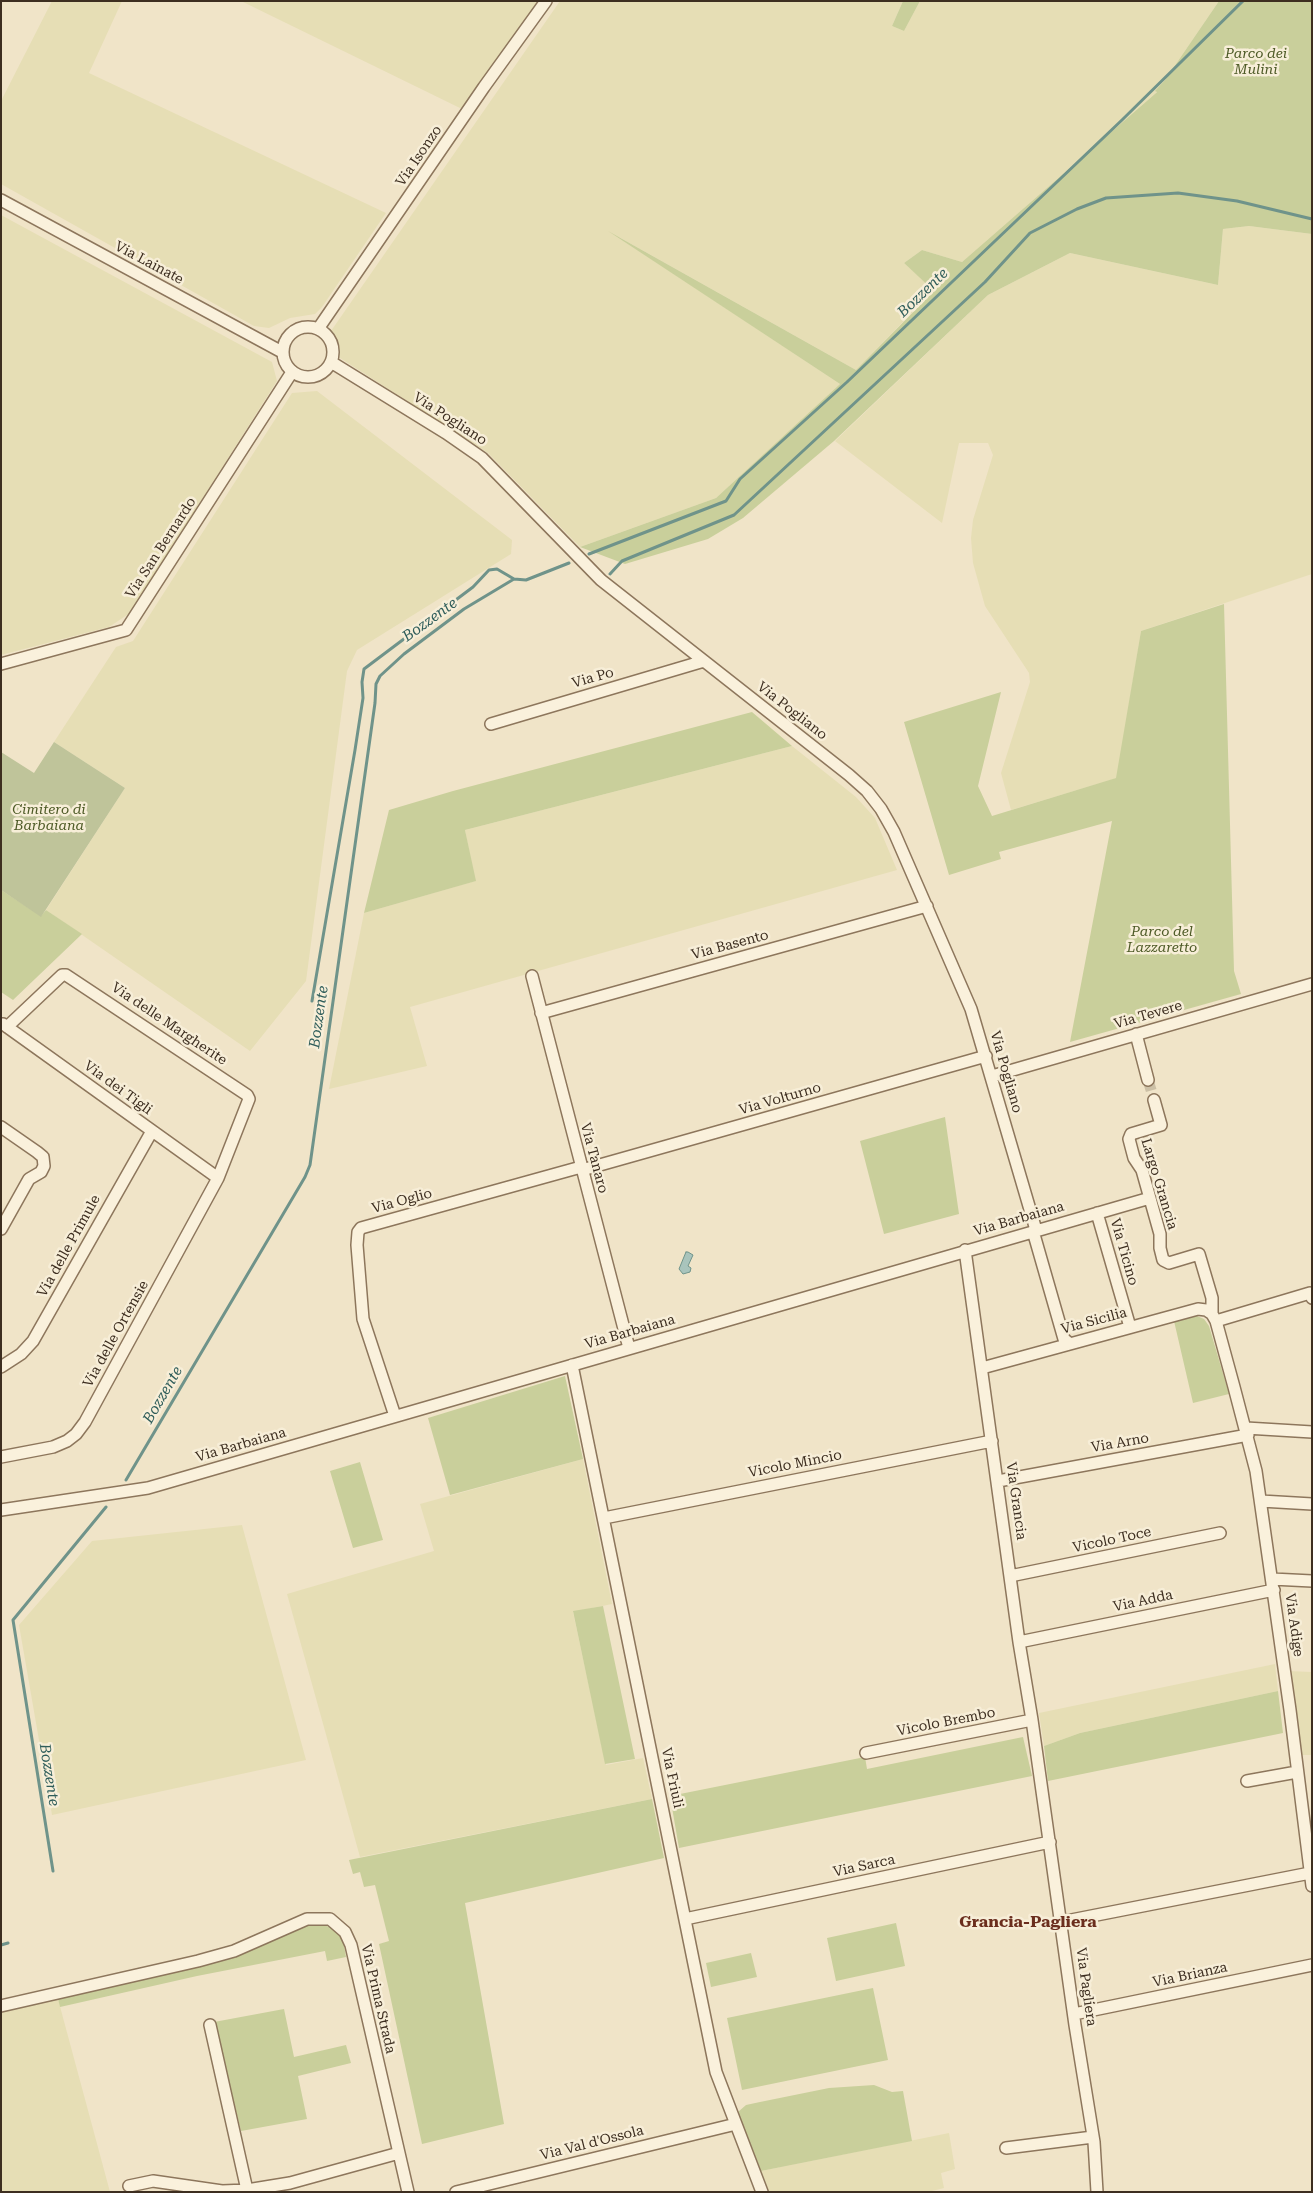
<!DOCTYPE html>
<html>
<head>
<meta charset="utf-8">
<style>
	body { margin:0 }
	#map { position:relative; width:1313px; height:2193px; overflow:hidden; background:#f0e4c8; font-family:"Roboto Serif",serif }
	canvas { display:block }
	.frame { position:absolute; inset:0; border:2px solid #3d2e20; pointer-events:none }
</style>
</head>
<body>
<div id="map">
<canvas width="1313" height="2193"></canvas>
<div class="frame"></div>
</div>
<script>
const g = document.querySelector('canvas').getContext('2d');
g.lineJoin = 'round';
function paint(path, color) { g.fillStyle = color; g.fill(path, 'evenodd'); }
const toPath = rows => new Path2D(rows.map(r => 'M' + r).join(''));
function trace(path, color, width, dash) { g.strokeStyle = color; g.lineWidth = width; g.lineCap = dash ? 'butt' : 'round'; g.setLineDash(dash || []); g.stroke(path); }
function write(font, color, halo, rows, align = 'center') {
  g.font = font + ' "Roboto Serif",serif'; g.lineWidth = 5; g.setLineDash([]); g.textBaseline = 'middle'; g.strokeStyle = halo; g.fillStyle = color; for (const [text, x, y, turn = 0] of rows) {
    g.save(); g.translate(x, y); g.rotate((+turn || 0) * Math.PI / 180); g.textAlign = isNaN(turn) ? turn : align; if (halo) g.strokeText(text, 0, 0); g.fillText(text, 0, 0); g.restore();
  }
}
paint(toPath([
	[52,1,122,1,89,73,386,213,322,307,315,314,290,318,269,328,254,326,1,184,1,101],
	[241,1,538,1,462,109],
	[560,1,903,1,892,26,904,31,920,1,1219,1,1156,93,962,262,922,250,904,263,934,290,856,370,617,236,840,384,716,498,580,547,488,453,340,358,338,342,331,331],
	[1,215,272,362,277,381,130,613,109,627,1,655],
	[1249,226,1312,234,1312,574,1141,631,1117,778,1011,810,1001,773,1030,682,1029,673,985,606,973,563,971,538,973,520,993,455,988,443,959,443,942,523,835,441,988,295,1070,253,1218,285,1223,229],
	[317,391,512,540,511,554,357,650,347,671,306,981,250,1051,46,910,125,788,54,742,116,647,133,641,292,393],
	[792,746,856,797,875,818,897,870,410,1007,427,1066,329,1089,364,913,475,881,465,830],
	[583,1459,612,1604,573,1612,606,1765,643,1758,652,1799,360,1857,287,1594,434,1551,420,1504],
	[242,1525,306,1760,52,1815,19,1625,92,1541],
	[1275,1664,1278,1691,1080,1733,1044,1746,1039,1713],
	[1288,1671,1312,1672,1312,1755,1299,1755],
	[58,1999,110,2192,1,2192,1,2012],
	[949,2133,955,2169,941,2173,944,2188,928,2192,769,2192,761,2171]
]), '#e6deb5');
paint(toPath([
	[903,1,920,1,904,31,892,26],
	[1219,1,1312,1,1312,234,1249,226,1223,229,1218,285,1070,253,988,295,834,441,743,518,708,539,625,564,580,547,716,498,840,384,608,231,856,370,934,291,904,263,922,250,962,262,1156,93,1157,92,1155,91,1165,80],
	[1224,604,1234,971,1241,994,1070,1042,1112,821,999,852,1001,859,949,875,904,722,1001,692,978,786,992,816,1116,778,1141,631],
	[752,712,792,746,465,830,476,881,364,913,389,810,453,791],
	[1,890,41,916,46,910,82,934,13,1000,1,992],
	[945,1117,959,1214,884,1234,860,1141],
	[1197,1316,1204,1319,1209,1326,1229,1394,1193,1403,1174,1321],
	[565,1376,583,1459,450,1495,428,1418],
	[360,1462,383,1540,353,1548,330,1471],
	[603,1606,635,1759,605,1764,573,1611],
	[1278,1691,1283,1733,1048,1781,1044,1746,1080,1733],
	[1023,1737,1032,1776,679,1848,670,1796,865,1757,867,1769],
	[652,1799,664,1858,465,1903,504,2124,422,2144,379,1944,389,1941,375,1885,364,1887,360,1872,353,1874,349,1860],
	[896,1923,905,1966,836,1981,827,1938],
	[321,1924,335,1929,343,1939,346,1957,327,1961,325,1951,197,1976,60,2007,58,1999,218,1961,302,1927],
	[751,1953,757,1977,711,1987,706,1963],
	[873,1988,888,2060,742,2090,727,2018],
	[284,2009,294,2057,346,2045,351,2063,298,2076,307,2119,241,2131,214,2022],
	[874,2085,892,2092,903,2091,912,2141,761,2171,738,2112,746,2105,760,2102,829,2088]
]), '#c9cf9b');
paint(toPath([
	[54,742,125,788,41,917,1,890,1,752,34,773]
]), '#bfc49a');
const water = toPath([
	[686,1252,688,1252,693,1255,688,1266,691,1268,690,1272,683,1274,679,1269,686,1252]
]);
paint(water, '#a9c4bc');
trace(water, '#6f938a', 1);
trace(toPath([
	[589,554,726,501,740,479,847,382,1122,120,1243,1],
	[610,574,622,561,734,515,985,282,1030,233,1077,209,1106,198,1178,193,1237,201,1312,219],
	[312,1001,355,750,363,698,362,682,364,669,473,587,489,570,497,569,514,579],
	[126,1480,305,1177,310,1165,375,703,376,684,380,676,404,654,464,609,514,579,526,580,569,563],
	[53,1871,13,1620,106,1507],
	[1,1945,8,1943]
]), '#6f938a', 3);
trace(toPath([
	[1148,1080,1154,1100]
]), '#ccc0a6', 11, [11, 5.5]);
const minor = toPath([
	[1,200,282,352],
	'283 352a25 25 0 1 1 50 0a25 25 0 1 1-50 0Z',
	[318,329,484,87,546,1],
	[331,362,446,433,482,458,601,580,849,775,867,791,881,809,894,832,971,1009,1036,1230],
	[1,664,126,630,292,372],
	[491,724,704,661],
	[532,976,629,1348],
	[541,1013,927,906],
	[3,1024,218,1178],
	[1136,1034,1148,1080],
	[992,1076,1312,984],
	[1154,1100,1161,1125,1131,1134,1129,1139,1134,1158,1142,1170,1160,1234,1160,1248,1163,1260,1169,1263,1199,1254,1212,1298,1212,1314],
	[1,1127,37,1152,43,1157,44,1166,41,1172,29,1179,1,1229],
	[582,1170,986,1056],
	[1097,1213,1130,1327],
	[1033,1231,1064,1339,1069,1343],
	[965,1250,1019,1642,1032,1720,1075,2025,1094,2142,1097,2192],
	[1216,1321,1310,1293,1312,1298],
	[572,1365,716,2072,762,2192],
	[1,1367,21,1354,33,1341,152,1131],
	[982,1368,1198,1309,1206,1310,1212,1314,1216,1321,1234,1387,1256,1471,1290,1710,1312,1886],
	[395,1416,363,1319,357,1245,358,1232,361,1228,581,1167],
	[1246,1428,1312,1432],
	[1,1457,53,1447,67,1441,76,1434,85,1422,218,1178,249,1099,247,1095,66,975,62,975,7,1027],
	[998,1481,1248,1435],
	[1261,1501,1312,1504],
	[1,1510,148,1488,1150,1198],
	[604,1518,992,1441],
	[1010,1576,1220,1533],
	[1272,1579,1312,1581],
	[1019,1642,1274,1590],
	[866,1753,1032,1720],
	[1247,1781,1297,1772],
	[685,1919,1050,1842],
	[1061,1922,1310,1873],
	[1,2006,198,1961,234,1951,307,1919,330,1919,345,1932,351,1945,408,2192],
	[1074,2014,1312,1965],
	[210,2025,247,2190],
	[1006,2148,1093,2137],
	[129,2186,153,2181,222,2191,247,2190,290,2183,399,2153],
	[456,2192,736,2124]
]);
trace(minor, '#8d765c', 14);
trace(minor, '#faf1dc', 11);
write('italic 14px', '#4d5a26', '#f7eed8', [
	["Parco dei",1256,54],
	["Mulini",1256,70],
	["Cimitero di",49,810],
	["Barbaiana",49,826],
	["Parco del",1162,932],
	["Lazzaretto",1162,948]
]);
write('14px', '#3d2e20', '#f7eed8', [
	["Via Isonzo",419,156,-56],
	["Via Lainate",149,263,28],
	["Via Pogliano",450,419,33],
	["Via San Bernardo",161,548,-57],
	["Via Po",593,678,-16],
	["Via Pogliano",792,711,38],
	["Via Basento",730,945,-15],
	["Via Tevere",1148,1015,-16],
	["Via delle Margherite",169,1024,34],
	["Via Pogliano",1006,1072,74],
	["Via dei Tigli",118,1088,36],
	["Via Volturno",780,1099,-16],
	["Via Tanaro",594,1158,75],
	["Largo Grancia",1159,1184,73],
	["Via Oglio",402,1201,-15],
	["Via Barbaiana",1019,1219,-16],
	["Via delle Primule",69,1246,-61],
	["Via Ticino",1124,1252,74],
	["Via Sicilia",1094,1321,-15],
	["Via Barbaiana",630,1332,-16],
	["Via delle Ortensie",116,1334,-61],
	["Via Arno",1120,1443,-10],
	["Via Barbaiana",241,1445,-16],
	["Vicolo Mincio",795,1464,-11],
	["Via Grancia",1016,1501,82],
	["Vicolo Toce",1112,1540,-12],
	["Via Adda",1143,1601,-12],
	["Via Adige",1294,1625,82],
	["Vicolo Brembo",946,1722,-11],
	["Via Friuli",672,1778,78],
	["Via Sarca",864,1866,-12],
	["Via Brianza",1190,1975,-12],
	["Via Pagliera",1086,1987,82],
	["Via Prima Strada",378,1999,77],
	["Via Val d'Ossola",592,2143,-14]
]);
write('italic 15px', '#2f5d5a', '#f7eed8', [
	["Bozzente",923,293,-44],
	["Bozzente",430,620,-36],
	["Bozzente",319,1017,-82],
	["Bozzente",163,1395,-60],
	["Bozzente",49,1775,81]
]);
write('bold 16px', '#6b2e1e', '#f7eed8', [
	["Grancia-Pagliera",1028,1922]
]);
</script>
</body>
</html>
